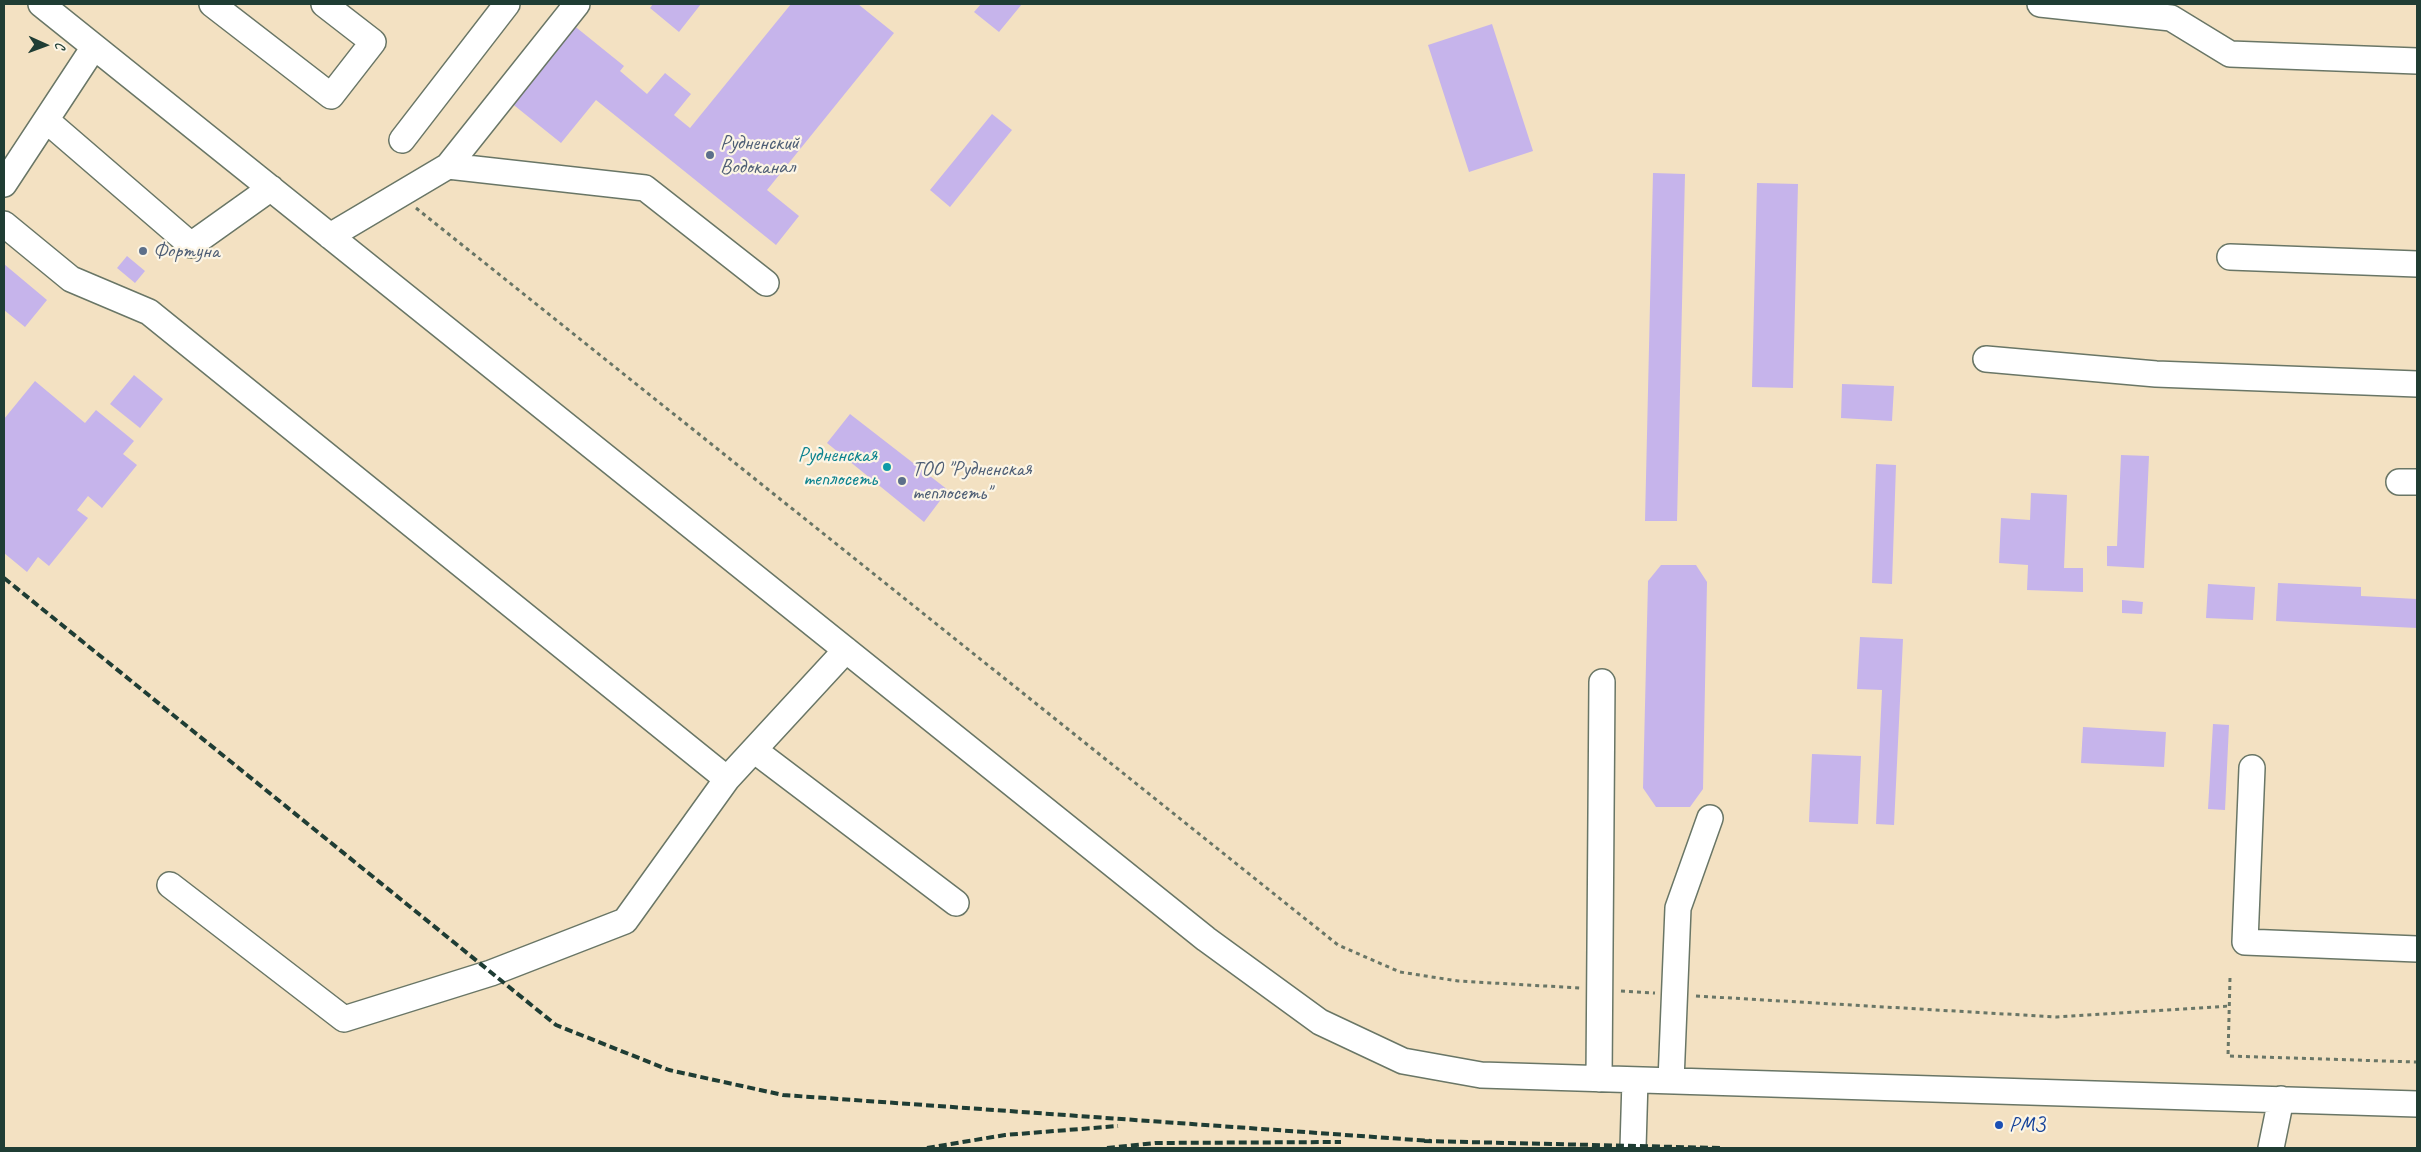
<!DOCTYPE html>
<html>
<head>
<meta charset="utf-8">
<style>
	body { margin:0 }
	#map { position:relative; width:2421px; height:1152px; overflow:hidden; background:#f3e1c2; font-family:Caveat,sans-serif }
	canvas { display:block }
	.frame { position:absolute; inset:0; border:5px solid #1f3d34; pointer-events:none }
	.north { position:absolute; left:20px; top:20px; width:50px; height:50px; -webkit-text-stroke:4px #fcf5e5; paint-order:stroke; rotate:92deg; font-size:14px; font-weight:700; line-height:20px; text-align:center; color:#1f3d34 }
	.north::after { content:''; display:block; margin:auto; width:18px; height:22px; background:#1f3d34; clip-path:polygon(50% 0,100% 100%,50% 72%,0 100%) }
</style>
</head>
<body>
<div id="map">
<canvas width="2421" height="1152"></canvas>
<div class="frame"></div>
<div class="north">С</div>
</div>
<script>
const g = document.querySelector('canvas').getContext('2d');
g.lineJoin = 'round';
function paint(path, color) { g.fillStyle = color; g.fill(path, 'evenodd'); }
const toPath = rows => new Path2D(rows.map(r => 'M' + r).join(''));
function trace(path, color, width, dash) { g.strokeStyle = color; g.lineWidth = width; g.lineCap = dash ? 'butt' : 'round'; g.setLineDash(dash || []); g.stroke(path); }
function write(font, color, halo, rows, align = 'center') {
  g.font = font + ' Caveat,sans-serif'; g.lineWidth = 4.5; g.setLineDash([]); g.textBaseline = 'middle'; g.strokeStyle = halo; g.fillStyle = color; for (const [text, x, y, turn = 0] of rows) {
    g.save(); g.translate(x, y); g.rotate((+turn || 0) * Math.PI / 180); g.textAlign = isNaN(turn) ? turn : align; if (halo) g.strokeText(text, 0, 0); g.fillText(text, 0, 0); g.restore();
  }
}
paint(toPath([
	[653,4,701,4,679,32,650,8],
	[791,4,858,4,894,33,767,190,799,216,776,245,596,100,561,143,510,102,572,24,624,66,620,71,647,94,665,73,691,94,674,115,690,128],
	[981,4,1022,4,999,32,974,12],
	[1492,24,1533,151,1469,172,1428,45],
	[992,114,1012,130,950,207,930,190],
	[1653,173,1685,174,1677,521,1645,521],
	[1757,183,1798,184,1793,388,1752,387],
	[127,256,145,271,135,283,117,268],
	[4,264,47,300,25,327,4,310],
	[134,375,163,399,140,428,110,404],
	[35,381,85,423,96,410,134,441,123,454,137,465,102,508,88,496,77,510,88,518,49,566,38,557,27,572,4,553,4,419],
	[1842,384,1894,386,1892,421,1841,418],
	[850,414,948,490,924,522,827,443],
	[2121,455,2149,456,2144,568,2107,566,2107,546,2117,546],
	[1876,464,1896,465,1892,584,1872,583],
	[2031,493,2067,495,2064,568,2083,568,2083,592,2027,590,2028,565,1999,563,2001,518,2030,520],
	[1661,565,1696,565,1707,582,1703,789,1690,807,1656,807,1643,788,1648,581],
	[2278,583,2361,587,2361,596,2417,599,2417,628,2276,621],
	[2208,584,2255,587,2253,620,2206,618],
	[2122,600,2143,602,2142,614,2122,613],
	[1860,637,1903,639,1894,825,1876,824,1882,690,1857,689],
	[2213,724,2229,725,2225,810,2208,809],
	[2083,727,2166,732,2164,767,2081,763],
	[1812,754,1861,756,1858,824,1809,822]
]), '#c6b4eb');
const minor = toPath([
	[41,4,1206,939,1320,1022,1403,1061,1481,1075,2417,1104],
	[212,4,331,96,373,42,324,4],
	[2040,4,2171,18,2230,54,2417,61],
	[46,120,191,245,271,188],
	[402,140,507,4],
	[448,166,645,188,766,283],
	[4,184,94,47],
	[4,224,71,279,149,312,727,779],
	[330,236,448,166,577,4],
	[2230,257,2417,264],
	[1986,359,2156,374,2417,384],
	[2399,482,2417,482],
	[754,750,956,903],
	[2252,768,2245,942,2417,949],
	[170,885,344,1019,491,973,625,921,727,779,846,650],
	[1599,1079,1602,682],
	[1671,1081,1678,908,1710,818],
	[1633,1148,1635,1080],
	[2271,1148,2281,1099]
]);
trace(minor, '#697666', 28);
trace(toPath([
	[416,208,1338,945,1400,972,1458,981,1580,988],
	[2230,978,2228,1056,2417,1062],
	[1621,991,1655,993],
	[1696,996,2057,1017,2229,1006]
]), '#697666', 3, [4, 4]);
trace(minor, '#fff', 25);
trace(toPath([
	[4,578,556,1025,669,1070,783,1095,1431,1141],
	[1424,1141,1721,1148],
	[927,1148,1005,1135,1118,1126],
	[1107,1148,1155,1143,1341,1142]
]), '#1f3d34', 4, [8, 4]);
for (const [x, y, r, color] of [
	[710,155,5,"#5c6f8a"],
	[143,251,5,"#5c6f8a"],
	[887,467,5,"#0f9aa8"],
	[902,481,5,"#5c6f8a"],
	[1999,1125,5,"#1a4fb4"]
]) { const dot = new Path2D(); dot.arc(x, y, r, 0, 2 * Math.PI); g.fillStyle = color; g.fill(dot); trace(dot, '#fcf5e5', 2); }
write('21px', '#4e5e75', '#fcf5e5', [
	["Рудненский",720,143],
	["Водоканал",720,167],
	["Фортуна",153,251],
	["ТОО \"Рудненская",912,469],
	["теплосеть\"",912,493]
], 'left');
write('21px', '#0d838f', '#fcf5e5', [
	["Рудненская",877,455],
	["теплосеть",877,479]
], 'right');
write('21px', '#164399', '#fcf5e5', [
	["РМЗ",2009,1125]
], 'left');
</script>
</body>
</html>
